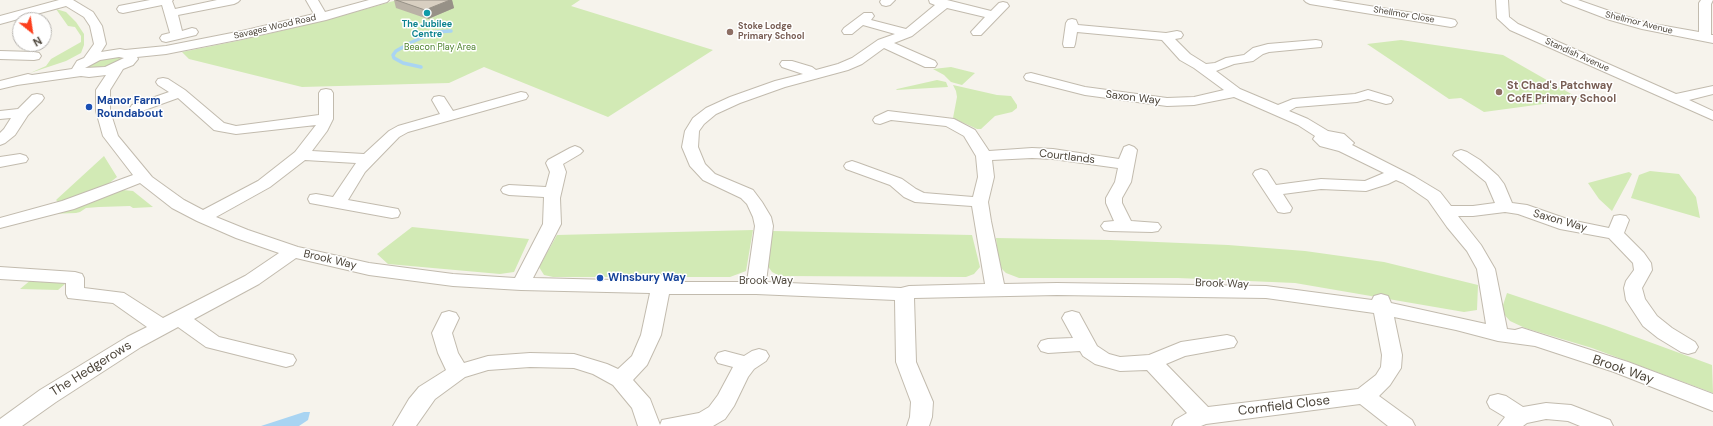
<!DOCTYPE html>
<html>
<head>
<meta charset="utf-8">
<style>
	body { margin:0 }
	#map { position:relative; width:1713px; height:426px; overflow:hidden; background:#f6f3ec; font-family:"DM Sans",sans-serif }
	canvas { display:block }
	.north { position:absolute; left:12px; top:12px; width:40px; height:40px; box-sizing:border-box; background:#fff; border:1px solid #b7b4b0; border-radius:50%; rotate:150deg; font-size:11px; font-weight:700; line-height:16px; text-align:center; color:#4b4439 }
	.north::after { content:''; display:block; margin:auto; width:14px; height:18px; background:#fc3f1d; clip-path:polygon(50% 0,100% 100%,50% 72%,0 100%) }
</style>
</head>
<body>
<div id="map">
<canvas width="1713" height="426"></canvas>
<div class="north">N</div>
</div>
<script>
const g = document.querySelector('canvas').getContext('2d');
g.lineJoin = 'round';
function paint(path, color) { g.fillStyle = color; g.fill(path, 'evenodd'); }
const toPath = rows => new Path2D(rows.map(r => 'M' + r).join(''));
function trace(path, color, width, dash) { g.strokeStyle = color; g.lineWidth = width; g.lineCap = dash ? 'butt' : 'round'; g.setLineDash(dash || []); g.stroke(path); }
function write(font, color, halo, rows, align = 'center') {
  g.font = font + ' "DM Sans",sans-serif'; g.lineWidth = 3; g.setLineDash([]); g.textBaseline = 'middle'; g.strokeStyle = halo; g.fillStyle = color; for (const [text, x, y, turn = 0] of rows) {
    g.save(); g.translate(x, y); g.rotate((+turn || 0) * Math.PI / 180); g.textAlign = isNaN(turn) ? turn : align; if (halo) g.strokeText(text, 0, 0); g.fillText(text, 0, 0); g.restore();
  }
}
paint(toPath([
	[397,0,580,0,571,6,713,50,608,117,484,67,449,83,302,87,189,59,182,52,242,40,327,20],
	[56,9,66,12,76,22,84,34,84,45,81,53,66,61,30,73,46,66,51,59,81,42,81,36,75,27,68,26],
	[1401,40,1503,55,1580,99,1484,112,1461,98,1449,99,1367,44],
	[110,56,123,57,124,59,115,66,85,68,88,64],
	[951,67,975,73,962,85,951,82,944,75,933,69],
	[937,80,946,82,948,87,896,90,897,89],
	[953,85,997,95,1011,96,1017,105,1017,108,1012,112,995,116,981,129,977,129,953,118,957,97,956,91],
	[104,156,117,177,108,184,66,200,58,202,56,200],
	[1650,171,1679,174,1696,197,1700,218,1631,198,1639,175],
	[1629,172,1632,174,1612,211,1599,199,1588,183],
	[123,190,133,191,153,207,133,208,130,206,99,207,86,208,80,212,76,213,50,214],
	[412,227,529,239,514,272,500,274,388,264,377,254],
	[753,230,746,271,730,277,553,277,544,275,539,267,557,235],
	[773,231,972,235,980,267,974,274,966,277,780,276,772,272,767,265],
	[996,238,1110,240,1228,245,1305,251,1384,262,1478,285,1477,310,1464,312,1295,283,1178,278,1019,278,1006,273,999,266],
	[32,279,65,281,65,284,58,290,20,289],
	[1507,293,1606,326,1712,365,1713,393,1592,348,1525,328,1510,321,1501,311]
]), '#d2eab5');
paint(toPath([
	[304,412,310,412,308,420,299,426,261,426]
]), '#a9d4f2');
trace(toPath([
	[421,67,403,63,394,58,393,55,396,51,412,42,435,32,451,31]
]), '#a9d4f2', 3.5);
const minor = toPath([
	[59,0,73,0,93,12,102,26,106,44,101,52,120,49,125,50,166,46,242,31,314,14,306,0,318,0,325,12,369,0,389,0,387,2,326,20,242,39,166,54,137,57,138,59,133,65,123,69,110,90,110,111,118,136,152,177,184,200,203,210,258,181,295,152,316,125,236,134,219,131,214,130,178,98,142,111,137,112,132,111,130,108,132,105,169,92,158,85,156,82,158,79,163,78,168,79,185,90,224,123,236,126,319,115,319,93,321,90,326,89,331,90,333,93,333,119,327,131,312,151,364,154,389,131,398,126,440,114,432,100,434,97,439,96,444,97,453,111,521,92,526,93,528,96,526,99,408,132,399,137,365,172,348,200,398,209,400,213,398,217,392,218,310,203,308,199,310,195,316,194,333,197,356,163,305,160,270,187,216,217,248,230,298,247,369,263,453,274,515,278,543,224,544,197,509,195,503,193,501,190,503,187,509,185,546,187,550,172,546,163,548,160,570,148,575,146,580,148,583,151,580,154,563,164,566,172,560,198,561,224,533,278,653,281,655,277,662,275,669,277,671,282,747,282,755,226,753,217,747,204,741,198,703,180,690,166,682,147,685,131,693,118,706,108,730,97,775,81,803,74,782,67,780,64,782,61,792,61,812,67,816,70,838,64,852,58,878,40,895,34,863,25,852,34,844,34,842,31,844,28,864,13,872,13,874,16,871,20,906,29,935,5,930,3,929,0,947,0,991,11,999,3,1003,2,1007,3,1009,6,981,35,973,35,971,32,985,17,947,8,912,36,894,43,935,61,937,64,935,67,925,67,884,48,862,64,848,70,785,87,740,103,716,114,704,124,699,131,698,147,705,164,715,174,753,190,762,202,771,217,773,226,766,282,901,288,909,286,985,284,972,206,915,202,904,197,890,185,846,169,844,166,846,163,852,161,858,163,902,179,916,189,924,193,973,197,978,177,976,156,964,136,946,126,891,120,880,124,875,123,873,120,875,117,888,111,954,119,975,130,989,151,1032,148,1053,149,1119,159,1124,147,1129,145,1134,147,1137,150,1131,182,1122,198,1122,203,1131,221,1158,223,1161,227,1158,231,1152,232,1110,231,1104,230,1101,226,1104,222,1114,221,1106,203,1106,198,1115,182,1118,168,1053,159,1032,158,992,160,994,177,988,202,991,221,1004,284,1057,283,1266,286,1372,300,1374,296,1381,294,1388,296,1391,303,1486,324,1477,269,1467,251,1447,227,1428,200,1403,183,1396,180,1388,184,1366,191,1321,189,1283,194,1292,208,1290,212,1284,213,1278,212,1253,174,1255,171,1261,169,1267,171,1276,185,1321,179,1365,181,1384,173,1339,151,1320,146,1313,139,1315,136,1298,125,1234,97,1194,105,1167,106,1085,95,1026,80,1024,77,1026,74,1031,73,1085,87,1167,98,1194,97,1224,90,1194,68,1180,60,1162,40,1077,32,1075,44,1074,47,1064,47,1063,44,1066,23,1068,20,1072,19,1076,20,1078,25,1166,33,1177,31,1181,32,1183,35,1181,38,1175,39,1190,54,1206,64,1215,63,1226,58,1244,55,1253,48,1268,44,1316,40,1321,41,1322,44,1321,47,1269,52,1263,54,1253,61,1234,64,1216,71,1240,89,1278,105,1293,99,1355,94,1368,90,1391,97,1393,100,1391,103,1386,104,1368,99,1357,102,1296,107,1289,111,1308,119,1328,131,1344,134,1354,143,1352,145,1415,177,1440,192,1451,206,1473,206,1495,203,1486,182,1453,155,1455,152,1461,150,1467,152,1480,160,1498,176,1504,184,1512,203,1527,205,1570,220,1609,228,1614,216,1620,215,1626,216,1629,220,1624,233,1644,253,1651,263,1652,270,1642,288,1645,299,1657,316,1672,328,1695,342,1698,347,1695,352,1688,354,1681,352,1658,338,1643,326,1626,300,1624,288,1626,281,1634,270,1633,263,1609,238,1560,229,1518,214,1505,212,1473,216,1458,216,1481,245,1495,269,1507,329,1515,330,1522,328,1628,362,1713,394,1713,411,1614,372,1535,346,1498,341,1456,330,1394,317,1402,355,1401,368,1390,385,1379,396,1412,420,1415,426,1388,426,1360,404,1206,424,1201,426,1172,426,1175,420,1187,413,1147,370,1120,371,1095,364,1083,356,1080,351,1048,353,1041,351,1038,346,1041,341,1048,339,1073,338,1062,318,1065,313,1072,311,1079,313,1097,346,1109,354,1120,357,1149,355,1181,342,1227,335,1234,337,1237,342,1234,347,1185,356,1166,364,1208,407,1358,389,1376,375,1381,367,1382,355,1374,313,1266,298,1057,295,914,298,916,362,933,402,932,417,929,426,907,426,910,417,911,402,896,362,895,300,756,294,669,294,661,335,647,365,633,380,650,399,660,425,662,420,699,413,709,407,718,395,733,367,718,363,715,358,718,353,725,351,744,356,752,351,759,349,766,351,769,356,766,361,754,369,748,377,734,406,725,419,713,426,638,426,632,408,613,385,593,374,574,368,530,367,488,370,465,377,435,399,416,426,393,426,409,399,419,387,446,370,438,353,432,333,442,313,449,311,456,313,459,318,452,333,458,353,464,363,488,356,530,353,574,354,607,364,618,369,632,356,641,335,650,293,521,290,453,286,369,275,296,258,259,284,194,319,219,337,293,355,296,360,293,365,286,367,206,347,178,327,141,347,56,402,22,426,0,426,0,419,40,390,127,337,147,327,113,303,68,298,66,294,66,283,0,279,0,267,75,272,82,274,84,278,84,288,124,293,163,318,245,276,279,253,236,238,197,221,172,208,140,183,74,209,0,228,0,218,62,201,133,175,103,136,96,111,96,90,106,75,89,77,81,76,17,85,0,89,0,81,28,74,32,75,72,69,77,61,84,58,94,44,90,26,84,17,66,6,0,24,0,16,59,0],
	[119,57,124,58,105,67,85,68,100,60,119,57],
	[150,0,173,0,172,1,175,9,217,0,240,0,238,2,234,4,178,15,182,31,192,28,196,29,198,32,196,35,166,42,162,41,160,38,162,35,170,33,162,5,123,13,119,12,117,9,119,6,150,0],
	[881,0,895,0,890,5,886,6,882,5,880,2,881,0],
	[1304,0,1332,0,1451,19,1455,20,1457,23,1455,26,1451,27,1310,4,1306,2,1304,0],
	[1496,0,1508,0,1509,17,1518,24,1676,94,1713,86,1713,94,1689,100,1713,111,1713,120,1510,30,1497,18,1496,0],
	[1561,0,1578,0,1618,14,1648,23,1699,32,1699,3,1701,0,1713,0,1711,4,1711,35,1713,35,1713,43,1642,29,1610,20,1563,2,1561,0],
	[0,51,34,52,39,53,41,56,39,59,34,60,0,59,0,51],
	[37,94,42,95,44,98,42,101,28,115,15,135,5,143,0,145,0,133,4,129,11,118,0,119,0,111,18,109,32,95,37,94],
	[20,154,26,156,28,159,26,162,0,167,0,157,20,154],
	[1498,394,1506,396,1523,407,1546,403,1571,405,1610,420,1613,426,1580,426,1568,421,1546,419,1527,423,1523,426,1498,426,1505,417,1490,408,1487,402,1490,396,1498,394]
]);
trace(minor, '#c2bbae', 2);
paint(minor, '#fff');
paint(toPath([
	[394,0,452,0,454,8,428,19,396,8]
]), '#bab2a6');
paint(toPath([
	[450,0,452,0,454,8,428,19,425,10]
]), '#979187');
const building = toPath([
	[396,0,450,0,425,10,396,0]
]);
paint(building, '#d8cfc1');
trace(building, '#979187', 1);
for (const [x, y, r, color] of [
	[427,13,4,"#0f9aa8"],
	[730,32,4,"#8d6e63"],
	[1499,92,4,"#8d6e63"],
	[89,107,4,"#1a4fb4"],
	[600,278,4,"#1a4fb4"]
]) { const dot = new Path2D(); dot.arc(x, y, r, 0, 2 * Math.PI); g.fillStyle = color; g.fill(dot); trace(dot, '#fff', 1.5); }
write('9px', '#4b4439', '#fff', [
	["Shellmor Close",1404,15,10],
	["Shellmor Avenue",1639,23,14],
	["Savages Wood Road",275,27,-13],
	["Standish Avenue",1577,55,24]
]);
write('bold 9px', '#0d838f', '#fff', [
	["The Jubilee",427,25],
	["Centre",427,35]
]);
write('bold 9px', '#785e54', '#fff', [
	["Stoke Lodge",738,27],
	["Primary School",738,37]
], 'left');
write('9px', '#4a7f2a', '#fff', [
	["Beacon Play Area",440,48]
]);
write('bold 11px', '#785e54', '#fff', [
	["St Chad's Patchway",1507,86],
	["CofE Primary School",1507,99]
], 'left');
write('11px', '#4b4439', '#fff', [
	["Saxon Way",1133,98,7],
	["Courtlands",1067,157,7],
	["Saxon Way",1560,221,16],
	["Brook Way",330,260,13],
	["Brook Way",766,281],
	["Brook Way",1222,284,2]
]);
write('bold 11px', '#164399', '#fff', [
	["Manor Farm",97,101],
	["Roundabout",97,114],
	["Winsbury Way",608,278]
], 'left');
write('13px', '#4b4439', '#fff', [
	["The Hedgerows",91,369,-32],
	["Brook Way",1623,370,19],
	["Cornfield Close",1284,406,-7]
]);
</script>
</body>
</html>
